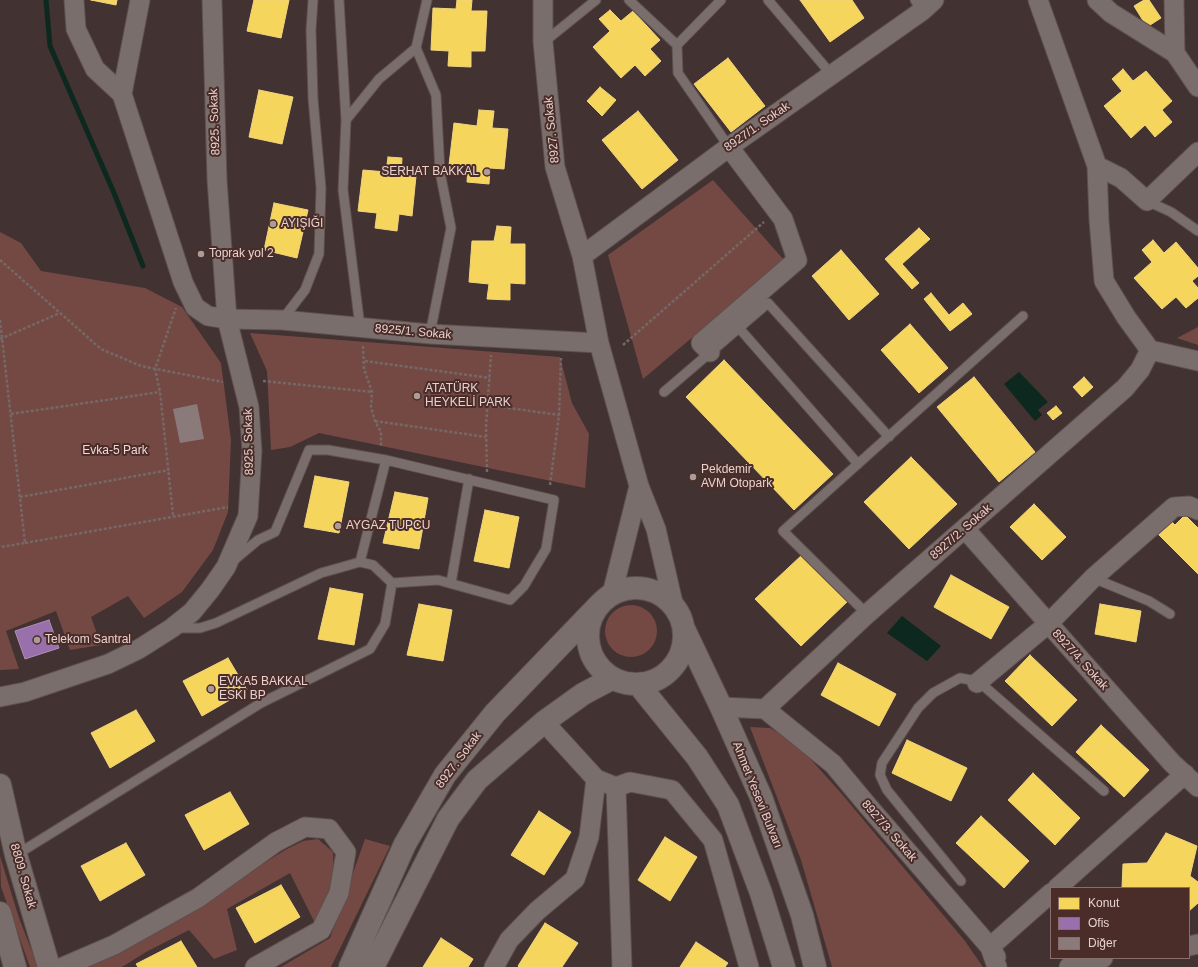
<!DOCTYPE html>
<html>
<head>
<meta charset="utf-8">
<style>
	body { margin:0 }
	#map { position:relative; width:1198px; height:967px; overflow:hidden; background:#423231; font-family:Arial,sans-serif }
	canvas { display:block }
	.legend { position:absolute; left:1050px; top:887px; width:140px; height:72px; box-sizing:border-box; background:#4a2c29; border:1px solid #886f6c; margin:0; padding:5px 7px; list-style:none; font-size:12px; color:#e6d3d0 }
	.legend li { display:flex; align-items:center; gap:8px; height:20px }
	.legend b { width:20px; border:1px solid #886f6c }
</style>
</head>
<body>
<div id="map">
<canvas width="1198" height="967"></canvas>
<ul class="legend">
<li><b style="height:11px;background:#f6d55c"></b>Konut</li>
<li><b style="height:11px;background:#9970ab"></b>Ofis</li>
<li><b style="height:11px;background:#8a7b7a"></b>Diğer</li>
</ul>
</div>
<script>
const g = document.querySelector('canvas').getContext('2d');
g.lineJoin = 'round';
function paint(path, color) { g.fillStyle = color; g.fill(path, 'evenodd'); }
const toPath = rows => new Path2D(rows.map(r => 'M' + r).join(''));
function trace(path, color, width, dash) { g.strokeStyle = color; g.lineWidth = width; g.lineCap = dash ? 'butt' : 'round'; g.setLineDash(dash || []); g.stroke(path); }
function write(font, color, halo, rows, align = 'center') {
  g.font = font + ' Arial,sans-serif'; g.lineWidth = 4; g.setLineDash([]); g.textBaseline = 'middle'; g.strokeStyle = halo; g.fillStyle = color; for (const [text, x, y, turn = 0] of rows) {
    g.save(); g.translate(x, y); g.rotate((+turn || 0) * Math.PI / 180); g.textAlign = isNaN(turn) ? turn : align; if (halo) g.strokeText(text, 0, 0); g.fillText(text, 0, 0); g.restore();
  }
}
paint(toPath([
	[713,180,784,260,643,379,608,255],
	[0,232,21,243,41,271,145,288,182,307,221,363,231,440,228,512,213,550,182,592,144,618,128,596,91,617,101,645,70,650,56,611,6,631,19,669,0,670],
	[1198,327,1198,345,1177,338],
	[250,333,560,357,572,403,589,434,585,488,319,433,290,447,271,450,267,371],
	'605 631a26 26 0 1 1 52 0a26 26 0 1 1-52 0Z',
	[750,727,770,728,796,743,841,793,965,941,983,967,832,967,801,860],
	[318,839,333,852,334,882,315,923,290,873,227,909,237,950,214,959,189,930,146,952,122,967,83,967,195,907,285,850,303,841],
	[365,839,390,846,331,967,281,967,330,938],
	[0,856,19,918,38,967,30,967,1,887]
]), '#744944');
paint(toPath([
	[1019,372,1048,402,1038,410,1042,415,1035,421,1004,384],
	[902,616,941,646,927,661,887,633]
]), '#0d281e');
const homes = toPath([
	[91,0,117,0,116,5,91,0],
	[254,0,289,0,281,38,247,31,254,0],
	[457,0,472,0,471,11,487,11,485,51,471,51,471,67,448,66,449,51,431,50,433,8,456,9,457,0],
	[800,0,852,0,864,18,830,42,800,0],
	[1144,0,1149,0,1161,18,1147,27,1134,6,1144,0],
	[610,10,621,21,633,11,660,40,650,49,661,61,645,76,635,65,621,78,593,47,610,31,599,19,610,10],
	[728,58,765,106,731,132,694,84,728,58],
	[1123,69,1133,81,1146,71,1172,101,1162,110,1172,122,1155,137,1145,125,1131,138,1104,106,1122,91,1112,79,1123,69],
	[600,87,616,100,602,116,587,101,600,87],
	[259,90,293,97,282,144,249,137,259,90],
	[479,110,494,111,492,128,508,129,504,169,490,168,489,184,467,182,468,166,449,165,454,123,477,126,479,110],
	[638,111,678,160,642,189,602,140,638,111],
	[388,157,402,158,401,175,416,176,412,216,399,214,397,231,375,228,377,213,358,211,363,170,386,172,388,157],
	[274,203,308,210,297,258,264,250,274,203],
	[497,226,511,227,510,244,525,244,525,284,510,283,510,300,487,299,489,284,469,282,472,241,494,241,497,226],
	[919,228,930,239,902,264,919,283,912,289,885,259,919,228],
	[1153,240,1164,253,1176,242,1198,268,1198,276,1192,281,1198,288,1198,298,1186,308,1176,297,1162,309,1134,278,1152,262,1142,250,1153,240],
	[841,250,879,294,849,320,812,276,841,250],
	[931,293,949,315,963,303,972,314,950,331,924,299,931,293],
	[910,324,948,368,919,393,881,350,910,324],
	[724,360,833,474,794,510,686,397,724,360],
	[974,377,1035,452,999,482,937,407,974,377],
	[1084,377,1093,387,1082,397,1073,387,1084,377],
	[1056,406,1062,413,1053,420,1047,413,1056,406],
	[911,457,957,504,909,549,864,502,911,457],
	[315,476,349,482,339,533,304,527,315,476],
	[395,492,428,498,419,549,383,543,395,492],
	[1034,504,1066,537,1042,560,1010,527,1034,504],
	[485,510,519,517,509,568,474,561,485,510],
	[1185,515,1198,528,1198,574,1155,531,1168,518,1175,525,1185,515],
	[803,554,848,601,801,646,755,599,803,554],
	[951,575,1009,607,991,639,934,607,951,575],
	[330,588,363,594,354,645,318,639,330,588],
	[419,604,452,610,443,661,407,655,419,604],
	[1100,604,1141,611,1136,642,1095,634,1100,604],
	[1030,655,1077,700,1052,726,1005,681,1030,655],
	[228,658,247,690,202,716,183,681,228,658],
	[838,663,896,694,879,726,821,695,838,663],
	[136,710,155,741,110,768,91,733,136,710],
	[1101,725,1149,770,1124,797,1076,752,1101,725],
	[907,740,967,768,951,801,892,773,907,740],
	[1033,773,1080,818,1055,845,1008,800,1033,773],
	[230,792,249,824,204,850,185,815,230,792],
	[539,811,571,832,544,875,511,855,539,811],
	[981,816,1029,861,1004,888,956,843,981,816],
	[1166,833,1197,846,1190,876,1198,882,1198,903,1189,911,1189,888,1122,888,1123,864,1147,863,1166,833],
	[665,837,697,857,670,901,638,880,665,837],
	[126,843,145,875,100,901,81,866,126,843],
	[281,885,300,917,255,943,236,908,281,885],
	[545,923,578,943,562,967,519,967,518,966,545,923],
	[441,938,473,959,468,967,423,967,441,938],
	[181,941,197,967,138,967,136,964,181,941],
	[696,942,728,963,725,967,680,967,696,942]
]);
paint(homes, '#f6d55c');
trace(homes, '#f1d47f', 1);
const offices = toPath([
	[49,620,59,648,25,659,15,631,49,620]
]);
paint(offices, '#9970ab');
trace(offices, '#b08eb6', 1);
trace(toPath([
	[46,0,50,46,114,193,143,266]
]), '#0d281e', 5);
paint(toPath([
	[197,404,204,439,180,443,173,409]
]), '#8a7b7a');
const service = toPath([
	[339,0,346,120],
	[629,0,677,45],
	[721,0,677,45,678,73,729,147],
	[768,0,831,74],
	[915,0,922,11],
	[544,42,596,0],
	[416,48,436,95,440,172,451,228,430,334],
	[1147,201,1171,212,1198,231],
	[282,320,305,290,319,254,321,188,313,99,311,30,313,0],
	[360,327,343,190,346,120,379,79,416,48,427,0],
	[739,328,858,464],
	[664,392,768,303,889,437],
	[360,562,386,460],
	[1093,578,1149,601,1170,614],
	[451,583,469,479],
	[867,614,783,531,1023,316],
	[176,628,200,628,216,623,321,573,360,562,373,565,392,583,438,580,510,600,524,586,546,549,554,500,386,460,328,450,309,450,275,532,258,540,233,561],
	[16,855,261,703,370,649,385,624,392,583],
	[961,881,887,790,880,775,882,763,918,708,933,693,960,678,971,680,985,687,1104,791]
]);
const minor = toPath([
	[74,0,76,29,95,69,122,94],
	[140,0,122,94,183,282,195,307,208,316,227,319,282,320,430,334,599,343],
	[543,0,543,42,555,167,582,256,599,343,639,486,656,529,674,607],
	[1038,0,1097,166,1099,220,1104,281,1126,317,1150,350,1198,361],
	[1097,0,1111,13,1175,53],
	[1174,0,1175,53,1198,87],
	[1097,166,1121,178,1147,201,1198,152],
	[582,256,729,147,922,11,934,0],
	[710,352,701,343,797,260,783,219,729,147],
	[965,529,1172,763,1198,787],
	[612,594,639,486],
	[977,683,1048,624,1093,578,1174,507,1189,506,1198,510],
	[0,697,25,692,108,664,139,649,172,628,192,612,210,590,226,567,248,516,252,451,249,407,227,319,217,180,212,0],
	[721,707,765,709],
	[765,709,867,614,1125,388,1140,370,1150,350],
	[765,709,833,764,868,806,990,947,997,967],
	[596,779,616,787,630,782,672,790,713,840,749,967],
	[616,787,622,967],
	[1057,888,1185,774],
	[1189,946,1198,944],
	[996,957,990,947,1051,893],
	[63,967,114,945,198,898,276,842,305,827,329,829,346,852,339,893,321,930,255,967],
	[494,967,509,940,537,911,575,879,589,837,596,779,544,722],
	[1069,967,1103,958]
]);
const tertiary = toPath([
	'588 636a48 48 0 1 1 96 0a48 48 0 1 1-96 0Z',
	[684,629,721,707,761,797,802,915,815,967],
	[638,684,697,757,728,805,761,893,784,967],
	[0,785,16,855,49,967],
	[0,913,15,967],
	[350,967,405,844,445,775,495,713,600,604],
	[373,967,448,819,477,780,544,722,583,694,613,678]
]);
trace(service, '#5d504e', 11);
trace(minor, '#5d504e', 21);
trace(tertiary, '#5d504e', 24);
trace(toPath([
	[0,260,101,349,141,366,223,382],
	[0,320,25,543,0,547],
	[0,339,60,313],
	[623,345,764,222],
	[363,346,364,369,372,392,371,407,375,421,381,432,381,447],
	[365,361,490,378],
	[263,381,372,392],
	[488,405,559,415],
	[11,414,160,392],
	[375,421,486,437],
	[487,472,486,426,491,355],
	[550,485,559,415,561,358],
	[20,497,169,470],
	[173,515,160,392,155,369,176,308],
	[25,543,228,507]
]), '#756867', 2.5, [3, 2]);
trace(service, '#7a6e6c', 9);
trace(minor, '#7a6e6c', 19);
trace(tertiary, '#7a6e6c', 22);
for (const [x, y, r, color] of [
	[487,172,4,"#ad9b98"],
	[273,224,4,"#ad9b98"],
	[201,254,4,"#ad9b98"],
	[417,396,4,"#ad9b98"],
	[693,477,4,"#ad9b98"],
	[338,526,4,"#ad9b98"],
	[37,640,4,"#ad9b98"],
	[211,689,4,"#ad9b98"]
]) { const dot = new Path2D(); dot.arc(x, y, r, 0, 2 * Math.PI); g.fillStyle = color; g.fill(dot); trace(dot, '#4a2c29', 1.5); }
write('12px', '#e6d3d0', '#4a2c29', [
	["8925. Sokak",215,122,-92],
	["8927/1. Sokak",757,127,-35],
	["8927. Sokak",552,130,-96],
	["8925/1. Sokak",413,332,5],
	["8925. Sokak",249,442,-91],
	["8927/2. Sokak",961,532,-41],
	["8927/4. Sokak",1080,660,48],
	["8927. Sokak",459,760,-53],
	["Ahmet Yesevi Bulvarı",757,795,68],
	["8927/3. Sokak",889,831,49],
	["8809. Sokak",23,876,74]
]);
write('12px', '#e6d3d0', '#4a2c29', [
	["SERHAT BAKKAL",479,172,"right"],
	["AYIŞIĞI",281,224],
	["Toprak yol 2",209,254],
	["ATATÜRK",425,389],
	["HEYKELİ PARK",425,403],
	["Pekdemir",701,470],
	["AVM Otopark",701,484],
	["AYGAZ TUPCU",346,526],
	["Telekom Santral",45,640],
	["EVKA5 BAKKAL",219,682],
	["ESKI BP",219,696]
], 'left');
write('12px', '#f1d9d6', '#4a2c29', [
	["Evka-5 Park",115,451]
]);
</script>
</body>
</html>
